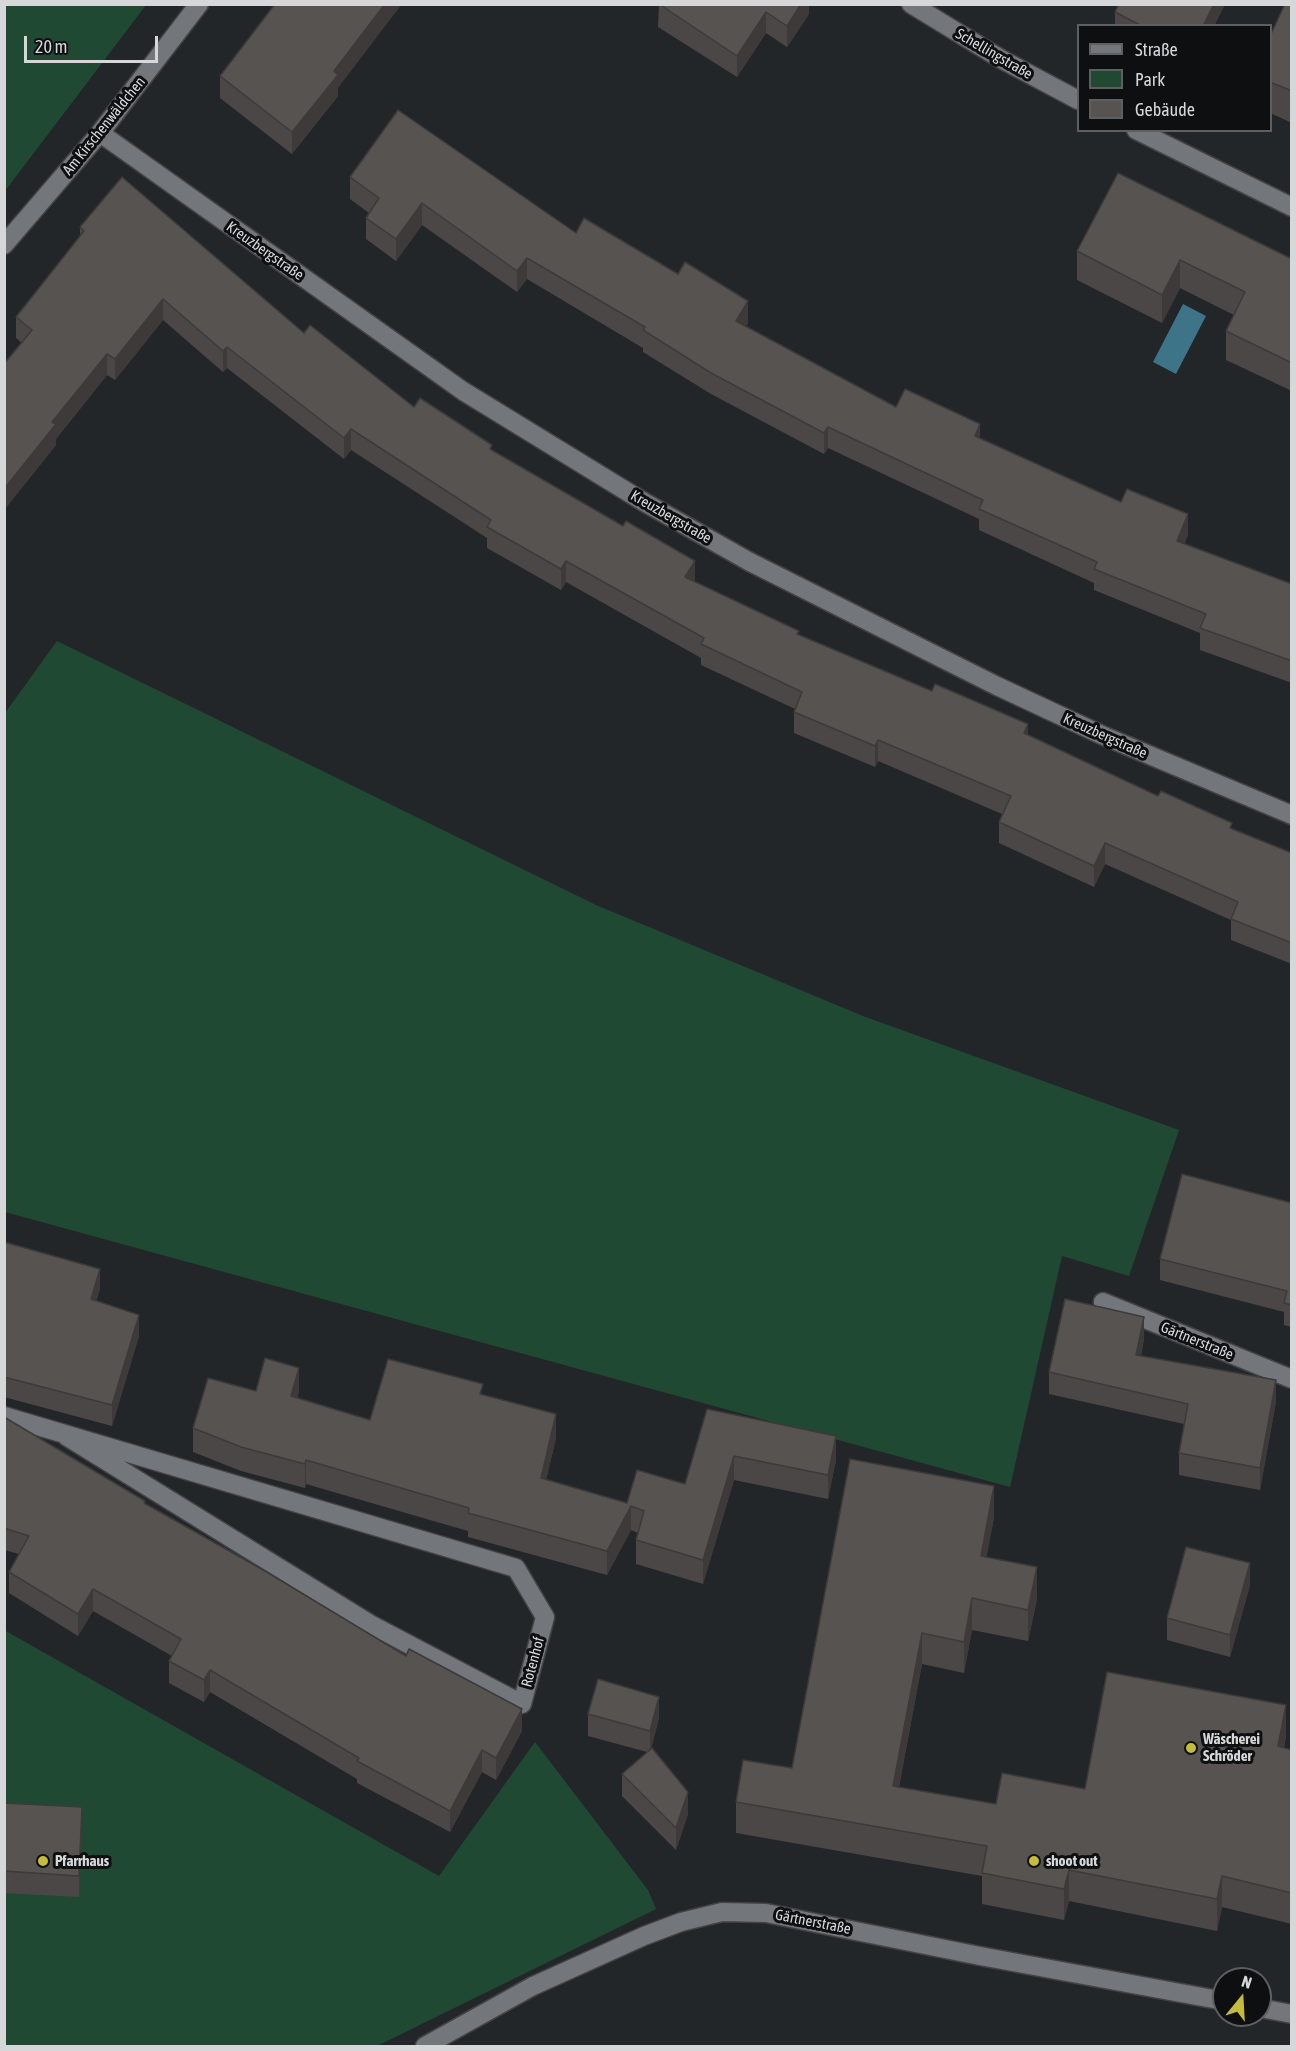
<!DOCTYPE html>
<html>
<head>
<meta charset="utf-8">
<style>
	body { margin:0 }
	#map { position:relative; width:1296px; height:2051px; overflow:hidden; background:#232629; font-family:"Asap Condensed",sans-serif }
	canvas { display:block }
	.frame { position:absolute; inset:0; border:6px solid #d5d7d9; pointer-events:none }
	.legend { position:absolute; left:1077px; top:24px; width:195px; height:108px; box-sizing:border-box; background:#0e0f10; border:2px solid #5e5f60; margin:0; padding:8px 10px; list-style:none; font-size:18px; color:#d5d7d9 }
	.legend li { display:flex; align-items:center; gap:12px; height:30px }
	.legend b { width:30px; border:2px solid #5e5f60 }
	.north { position:absolute; left:1212px; top:1967px; width:60px; height:60px; box-sizing:border-box; background:#0e0f10; border:2px solid #5e5f60; border-radius:50%; rotate:18deg; font-size:16px; font-weight:700; line-height:24px; text-align:center; color:#d5d7d9 }
	.north::after { content:''; display:block; margin:auto; width:21px; height:27px; background:#c6bc3c; clip-path:polygon(50% 0,100% 100%,50% 72%,0 100%) }
	.scale { position:absolute; left:24px; top:36px; width:134px; height:27px; box-sizing:border-box; border:3px solid #d5d7d9; border-top:0; padding-left:8px; font-size:18px; line-height:21px; white-space:nowrap; color:#d5d7d9; -webkit-text-stroke:4px #0e0f10; paint-order:stroke }
</style>
</head>
<body>
<div id="map">
<canvas width="1296" height="2051"></canvas>
<div class="frame"></div>
<ul class="legend">
<li><b style="height:8px;background:#73767a"></b>Straße</li>
<li><b style="height:16px;background:#204934"></b>Park</li>
<li><b style="height:16px;background:#575351"></b>Gebäude</li>
</ul>
<div class="north">N</div>
<div class="scale">20 m</div>
</div>
<script>
const g = document.querySelector('canvas').getContext('2d');
g.lineJoin = 'round';
function paint(path, color) { g.fillStyle = color; g.fill(path, 'evenodd'); }
const toPath = rows => new Path2D(rows.map(r => 'M' + r).join(''));
function trace(path, color, width, dash) { g.strokeStyle = color; g.lineWidth = width; g.lineCap = dash ? 'butt' : 'round'; g.setLineDash(dash || []); g.stroke(path); }
function write(font, color, halo, rows, align = 'center') {
  g.font = font + ' "Asap Condensed",sans-serif'; g.lineWidth = 6; g.setLineDash([]); g.textBaseline = 'middle'; g.strokeStyle = halo; g.fillStyle = color; for (const [text, x, y, turn = 0] of rows) {
    g.save(); g.translate(x, y); g.rotate((+turn || 0) * Math.PI / 180); g.textAlign = isNaN(turn) ? turn : align; if (halo) g.strokeText(text, 0, 0); g.fillText(text, 0, 0); g.restore();
  }
}
paint(toPath([
	[5,4,146,5,5,191,4,5],
	[57,641,596,905,863,1016,1179,1130,1129,1276,1062,1256,1010,1487,5,1212,5,713],
	[4,1630,439,1876,535,1742,648,1890,656,1909,377,2046,5,2046]
]), '#204934');
paint(toPath([
	[1183,304,1206,316,1176,374,1153,362]
]), '#3e7487');
const minor = toPath([
	[911,4,1001,59,1078,100],
	[1136,130,1292,207],
	[100,133,463,391,644,502,750,562,997,686,1104,736,1292,815],
	[4,245,100,133,199,4],
	[1103,1302,1292,1379],
	[4,1416,516,1568,545,1617,522,1704,370,1624,66,1436],
	[1260,2008,1292,2014],
	[425,2046,533,1986,644,1936,681,1922,722,1912,766,1913,980,1956,1224,2001]
]);
trace(minor, '#414346', 21);
trace(minor, '#73767a', 18);
paint(toPath([
	[659,4,809,4,809,14,787,47,766,33,737,77,658,27],
	[1119,4,1225,4,1214,26,1115,26,1115,12],
	[1292,4,1292,123,1270,113,1270,36],
	[220,76,338,88,338,96,292,154,220,98],
	[350,177,576,233,748,323,746,326,896,407,980,438,1188,535,1184,544,1292,584,1292,683,1200,650,1200,633,1094,590,1094,583,979,530,979,519,828,448,824,454,711,394,643,352,643,348,527,279,517,292,422,225,396,261,366,239,366,218,369,213,350,199],
	[80,227,304,333,414,407,492,450,695,582,799,635,1028,735,1158,796,1232,829,1292,853,1292,964,1231,940,1231,920,1105,864,1094,887,999,843,999,822,1002,814,878,761,875,767,794,733,794,712,795,709,701,665,701,658,566,582,561,590,487,548,487,538,351,450,344,459,227,368,223,372,163,320,115,380,107,375,56,439,56,445,4,510,4,364,22,343,16,338,16,317,80,237],
	[1077,251,1292,259,1292,391,1226,360,1226,331,1234,315,1180,288,1162,323,1077,280],
	[1292,1203,1292,1327,1284,1325,1284,1312,1160,1280,1160,1259],
	[4,1242,100,1289,96,1301,139,1336,112,1426,4,1397],
	[1144,1339,1141,1356,1276,1402,1260,1490,1179,1475,1179,1453,1184,1424,1049,1394,1049,1372],
	[256,1391,299,1392,297,1398,370,1420,483,1395,556,1438,546,1480,627,1503,685,1484,707,1409,836,1460,828,1499,734,1480,703,1584,636,1564,636,1540,638,1533,631,1530,607,1575,468,1537,468,1531,306,1484,305,1488,241,1471,193,1452,193,1428],
	[4,1417,145,1503,522,1731,496,1780,482,1772,450,1832,357,1783,357,1779,210,1692,204,1702,169,1683,169,1661,172,1656,93,1611,78,1636,9,1593,9,1572,19,1554,4,1550],
	[994,1518,986,1557,1037,1599,1028,1641,972,1630,964,1673,922,1664,899,1787,996,1804,1085,1789,1286,1736,1284,1748,1292,1750,1292,1924,1222,1907,1217,1931,1069,1901,1064,1920,982,1904,982,1876,736,1833,736,1802,792,1768],
	[1250,1585,1230,1657,1167,1640,1167,1618],
	[588,1714,659,1718,651,1749,688,1814,676,1850,622,1796,622,1774,647,1752,588,1736],
	[4,1803,82,1829,79,1897,4,1893]
]), '#4b4746');
paint(toPath([
	[385,4,402,4,338,88,338,96,292,154,292,132,334,71],
	[801,4,809,4,809,14,787,47,787,26],
	[1214,4,1225,4,1214,26,1203,26],
	[766,12,766,33,737,77,737,56],
	[422,203,422,225,396,261,396,239],
	[527,258,527,279,517,292,517,271],
	[1180,260,1180,288,1162,323,1162,295],
	[163,299,163,320,115,380,115,359],
	[748,301,748,323,736,342,736,321],
	[227,347,227,368,223,372,223,351],
	[107,354,107,375,56,439,56,445,4,510,4,489,52,422],
	[980,424,980,446,975,436],
	[828,427,828,448,824,454,824,433],
	[351,429,351,450,344,459,344,438],
	[1188,514,1188,535,1177,563,1177,541],
	[566,561,566,582,561,590,561,569],
	[695,561,695,582,685,577],
	[1028,724,1028,745,1024,733],
	[878,740,878,761,875,767,875,746],
	[1105,843,1105,864,1094,887,1094,866],
	[100,1269,100,1289,91,1320,91,1299],
	[139,1315,139,1336,112,1426,112,1405],
	[1144,1317,1144,1339,1136,1377,1136,1355],
	[299,1368,299,1392,291,1420,291,1396],
	[1276,1380,1276,1402,1260,1490,1260,1468],
	[556,1414,556,1438,541,1502,541,1478],
	[836,1436,836,1460,828,1499,828,1475],
	[734,1456,734,1480,703,1584,703,1560],
	[306,1460,306,1484,305,1488,305,1464],
	[994,1486,994,1518,981,1587,981,1556],
	[631,1506,631,1530,607,1575,607,1551],
	[1250,1563,1250,1585,1230,1657,1230,1635],
	[1037,1567,1037,1599,1028,1641,1028,1610],
	[93,1589,93,1611,78,1636,78,1614],
	[972,1598,972,1630,964,1673,964,1642],
	[922,1633,922,1664,893,1817,893,1786],
	[210,1670,210,1692,204,1702,204,1680],
	[659,1697,659,1718,650,1753,650,1731],
	[1286,1705,1286,1736,1278,1778,1278,1746],
	[522,1709,522,1731,496,1780,496,1758],
	[482,1750,482,1772,450,1832,450,1811],
	[688,1792,688,1814,676,1850,676,1828],
	[82,1807,82,1829,79,1897,79,1876],
	[1069,1870,1069,1901,1064,1920,1064,1889],
	[1222,1876,1222,1907,1217,1931,1217,1899]
]), '#3d3a39');
const building = toPath([
	[275,4,385,4,334,71,338,75,292,132,220,76,275,4],
	[659,4,801,4,787,26,766,12,737,56,659,4],
	[1119,4,1214,4,1203,26,1142,26,1115,12,1119,4],
	[1285,4,1292,4,1292,91,1270,82,1270,36,1285,4],
	[398,110,576,233,584,218,678,274,685,262,748,301,736,321,896,407,905,389,980,424,975,436,1121,502,1127,489,1188,514,1177,541,1292,584,1292,661,1200,628,1206,614,1094,569,1097,562,979,509,983,500,828,427,824,433,711,373,643,330,645,327,527,258,517,271,422,203,396,239,366,218,379,198,350,177,398,110],
	[1118,173,1292,259,1292,363,1226,331,1245,292,1180,260,1162,295,1077,251,1118,173],
	[122,177,304,333,310,325,414,407,420,398,492,445,490,449,623,526,626,521,695,561,685,577,799,631,797,634,932,691,935,684,1028,724,1024,733,1158,796,1161,791,1232,823,1230,828,1292,853,1292,943,1231,919,1238,902,1105,843,1094,866,999,822,1011,796,878,740,875,746,794,712,802,692,701,644,704,638,566,561,561,569,487,527,491,520,351,429,344,438,227,347,223,351,163,299,115,359,107,354,52,422,56,424,4,489,4,364,32,330,16,317,84,231,80,227,122,177],
	[1182,1174,1292,1203,1292,1305,1284,1303,1287,1291,1160,1259,1182,1174],
	[4,1242,100,1269,91,1299,139,1315,112,1405,4,1377,4,1242],
	[1065,1299,1144,1317,1136,1355,1276,1380,1260,1468,1179,1453,1188,1404,1049,1372,1065,1299],
	[265,1358,299,1368,291,1396,370,1420,388,1359,483,1384,480,1394,556,1414,541,1478,627,1503,637,1470,685,1484,707,1409,836,1436,828,1475,734,1456,703,1560,636,1540,644,1511,631,1506,607,1551,468,1513,469,1508,306,1460,305,1464,241,1447,193,1428,208,1378,256,1391,265,1358],
	[4,1417,145,1501,144,1503,265,1571,406,1656,409,1649,522,1709,496,1758,482,1750,450,1811,357,1761,359,1758,210,1670,204,1680,169,1661,181,1639,93,1589,78,1614,9,1572,29,1536,4,1528,4,1417],
	[850,1459,994,1486,981,1556,1037,1567,1028,1610,972,1598,964,1642,922,1633,893,1786,996,1804,1002,1773,1085,1789,1107,1672,1286,1705,1278,1746,1292,1750,1292,1893,1222,1876,1217,1899,1069,1870,1064,1889,982,1873,987,1846,736,1802,743,1760,792,1768,850,1459],
	[1186,1547,1250,1563,1230,1635,1167,1618,1186,1547],
	[598,1679,659,1697,650,1731,588,1714,598,1679],
	[652,1748,688,1792,676,1828,622,1774,652,1748],
	[4,1803,82,1807,79,1876,4,1871,4,1803]
]);
paint(building, '#575351');
trace(building, '#3d3a39', 1.5);
for (const [x, y, r, color] of [
	[1191,1748,6,"#c6bc3c"],
	[43,1861,6,"#c6bc3c"],
	[1034,1861,6,"#c6bc3c"]
]) { const dot = new Path2D(); dot.arc(x, y, r, 0, 2 * Math.PI); g.fillStyle = color; g.fill(dot); trace(dot, '#0e0f10', 2); }
write('15px', '#d5d7d9', '#0e0f10', [
	["Schellingstraße",994,54,30],
	["Am Kirschenwäldchen",104,126,-51],
	["Kreuzbergstraße",265,251,35],
	["Kreuzbergstraße",671,517,30],
	["Kreuzbergstraße",1105,736,24],
	["Gärtnerstraße",1197,1341,22],
	["Rotenhof",533,1662,-75],
	["Gärtnerstraße",813,1922,11]
]);
write('bold 15px', '#d5d7d9', '#0e0f10', [
	["Wäscherei",1203,1739],
	["Schröder",1203,1756],
	["Pfarrhaus",55,1861],
	["shoot out",1046,1861]
], 'left');
</script>
</body>
</html>
